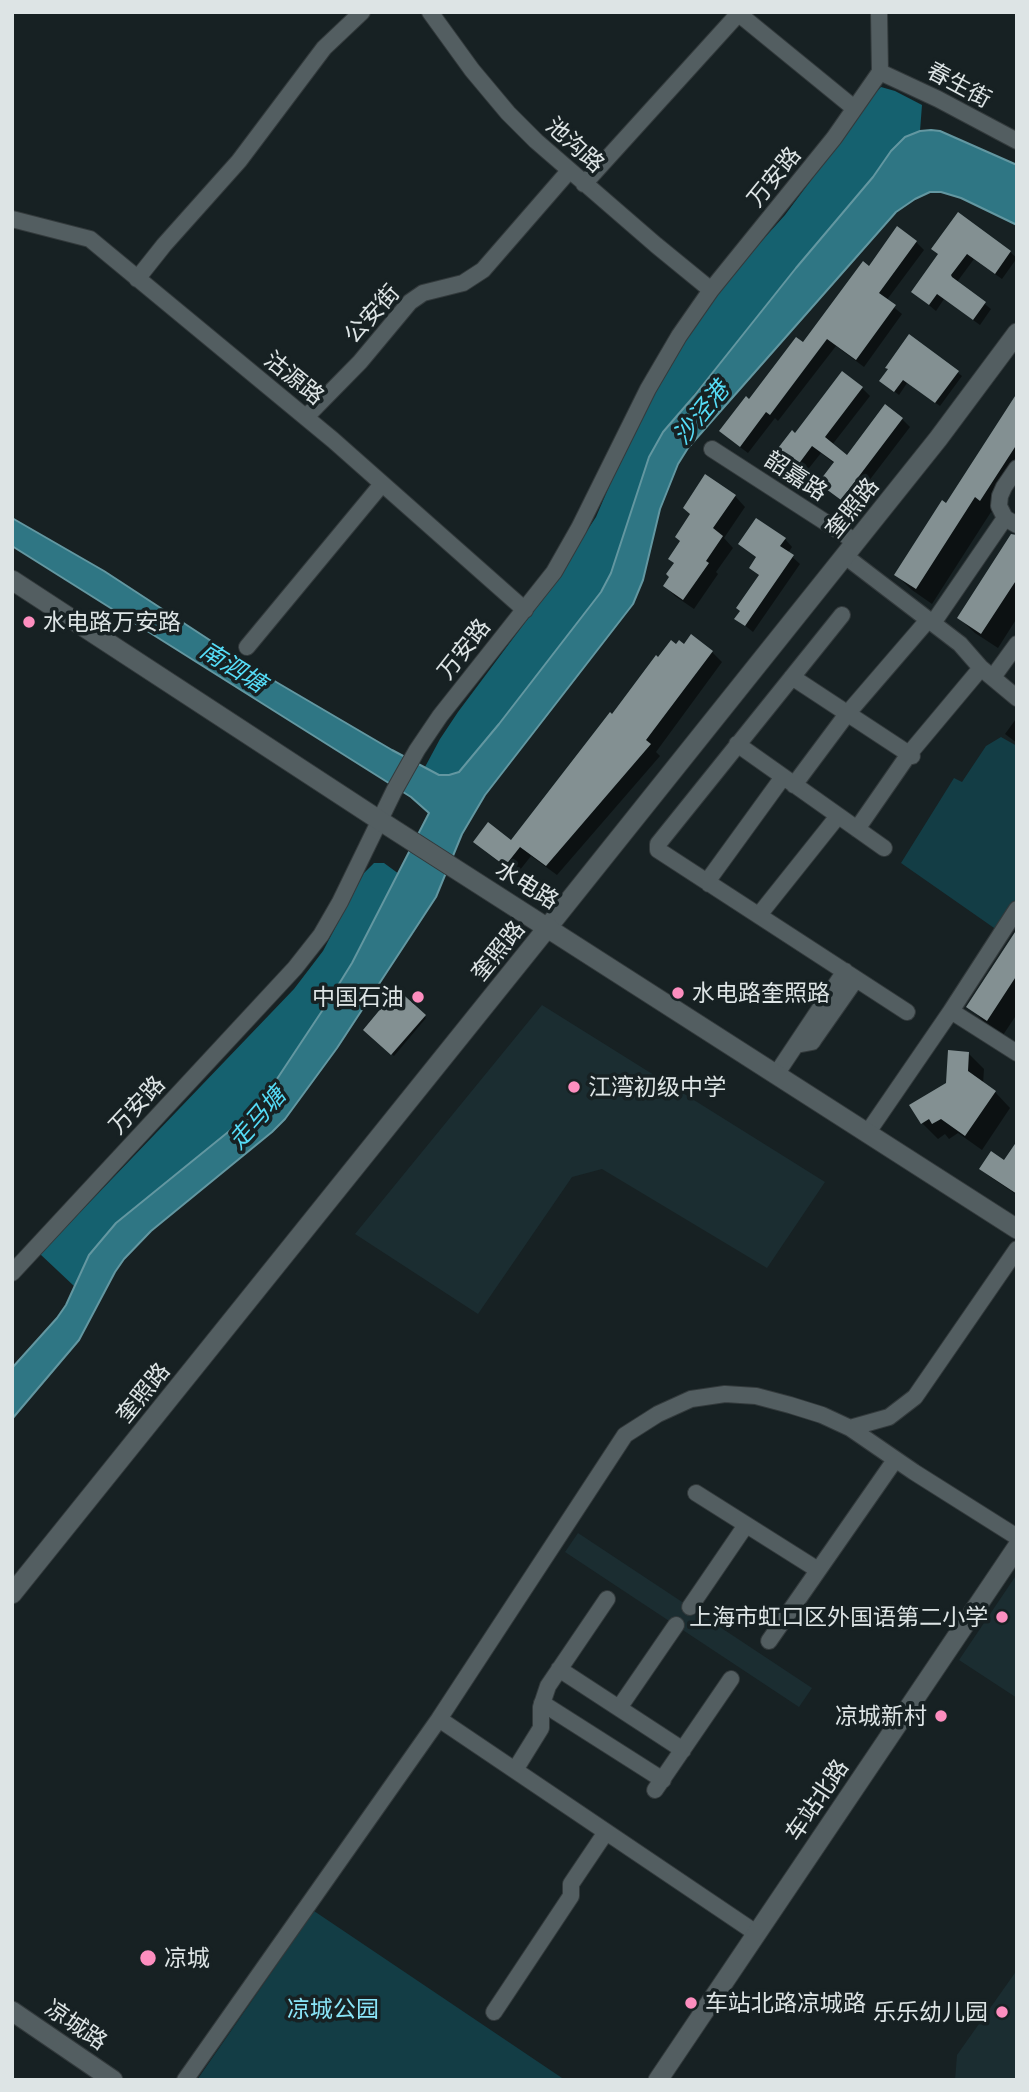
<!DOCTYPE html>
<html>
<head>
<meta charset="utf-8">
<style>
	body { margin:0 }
	#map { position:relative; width:1029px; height:2092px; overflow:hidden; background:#172123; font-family:"Exo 2",sans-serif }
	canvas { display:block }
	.frame { position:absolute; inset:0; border:14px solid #dde4e5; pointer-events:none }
</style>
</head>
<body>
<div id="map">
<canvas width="1029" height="2092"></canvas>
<div class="frame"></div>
</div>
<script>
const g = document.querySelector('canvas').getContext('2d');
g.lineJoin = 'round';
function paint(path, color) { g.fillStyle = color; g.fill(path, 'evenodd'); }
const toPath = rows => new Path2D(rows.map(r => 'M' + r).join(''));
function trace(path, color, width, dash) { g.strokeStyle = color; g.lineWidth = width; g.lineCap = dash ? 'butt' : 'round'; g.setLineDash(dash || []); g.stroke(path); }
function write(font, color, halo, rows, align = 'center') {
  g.font = font + ' "Exo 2","Noto Sans SC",sans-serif'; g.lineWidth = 7; g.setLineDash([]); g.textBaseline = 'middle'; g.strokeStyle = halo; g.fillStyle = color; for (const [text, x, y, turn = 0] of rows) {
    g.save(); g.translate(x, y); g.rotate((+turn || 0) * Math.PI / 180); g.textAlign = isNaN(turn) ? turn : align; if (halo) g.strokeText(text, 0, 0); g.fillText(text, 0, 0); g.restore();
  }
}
paint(toPath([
	[542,1005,825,1182,767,1268,602,1169,572,1177,478,1314,355,1234],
	[578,1533,812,1688,799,1707,565,1552],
	[1017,1574,1017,1698,959,1660],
	[1017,1970,1017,2080,955,2080,957,2055]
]), '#1b2d31');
paint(toPath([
	[1001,737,1017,746,1017,899,997,930,901,863,954,778,962,782,986,746],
	[314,1911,565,2080,197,2080]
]), '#133d45');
paint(toPath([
	[881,87,895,91,922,105,920,131,905,137,891,151,873,177,663,432,649,457,611,573,601,592,585,615,499,724,459,772,449,775,439,775,425,767,440,739,458,712,544,597,596,517,635,426,677,348,733,273,785,215,829,156,864,104],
	[374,863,384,863,399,874,352,963,324,1008,265,1097,238,1124,116,1223,89,1255,74,1286,40,1254,294,989,323,951,364,873]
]), '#15616f');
const water = toPath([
	[931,130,940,131,1017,165,1017,225,961,198,941,192,930,192,915,199,896,212,688,448,678,464,660,509,643,580,633,604,485,795,462,834,436,897,337,1048,285,1119,272,1132,151,1231,124,1259,115,1272,79,1340,12,1419,12,1368,57,1318,66,1305,89,1255,116,1223,238,1124,265,1097,324,1008,352,963,429,813,411,797,12,546,12,518,104,571,254,669,392,750,439,775,449,775,459,772,499,724,601,592,611,573,649,457,663,432,694,396,796,268,873,177,891,151,905,137,920,131,931,130]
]);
paint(water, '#2f7684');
trace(water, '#6397a1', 2);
paint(toPath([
	[916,242,924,250,886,301,902,314,864,367,836,346,778,421,775,418,748,453,729,439,750,401,804,345,869,268],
	[1010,252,1017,258,1002,279,974,259,957,282,991,309,980,325,944,299,936,311,913,292,939,255],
	[957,372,962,376,940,406,907,383,899,395,881,381],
	[862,388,870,396,832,445,847,457,902,419,910,427,849,507,821,483,835,464,821,453,794,487,775,473,796,435],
	[1017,397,1017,483,996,515,991,512,932,604,912,590,896,575,947,505],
	[735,496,745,507,724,538,733,548,716,572,718,574,694,609,675,596,665,586],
	[785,539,792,547,788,553,800,564,753,632,737,619,760,576,751,568,758,558,740,544],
	[1017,539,1017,618,998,648,975,633,959,618],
	[676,646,712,652,722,662,656,752,660,756,557,875,531,856,516,875,486,852,475,841,511,842,658,659],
	[1016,719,1017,719,1017,743,1005,734],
	[1017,932,1017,1014,1003,1035,984,1022,969,1006],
	[397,992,426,1018,394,1056,365,1030],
	[968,1053,984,1069,983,1084,995,1092,1010,1108,982,1150,958,1133,949,1139,945,1134,938,1139,922,1123],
	[1017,1156,1017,1195,989,1176,981,1169,1004,1163]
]), '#0007');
paint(toPath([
	[958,212,1011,251,995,274,967,254,951,275,952,277,986,302,973,320,937,294,929,305,911,292,938,254,931,249],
	[897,226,917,241,879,293,896,305,856,360,827,339,770,415,766,412,740,447,719,431,746,396,749,399,796,337,803,342,863,261,869,266],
	[909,334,959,371,935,403,903,380,894,392,879,381,888,369,885,368],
	[842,371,863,387,825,437,847,455,885,404,903,418,841,500,818,483,834,462,812,446,786,481,765,465,792,430,795,433],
	[1017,393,1017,444,980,501,975,497,916,589,894,575,942,500,946,503],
	[705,474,736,495,713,528,723,536,706,561,709,563,683,600,663,586,669,577,666,574,674,563,668,559,680,541,675,537,690,514,683,508],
	[756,518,786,538,780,546,794,555,745,626,734,619,740,611,736,608,759,575,749,568,756,557,738,544],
	[1011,534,1017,535,1017,579,981,634,957,618],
	[691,634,713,651,646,740,651,744,546,866,520,847,505,866,473,842,488,822,511,840,610,712,612,714,656,655,658,657,671,640,676,644,679,640,684,644],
	[1017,929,1017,975,987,1021,966,1007],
	[397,989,426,1015,391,1055,363,1030],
	[948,1050,969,1052,968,1071,996,1091,965,1136,941,1119,932,1124,929,1119,921,1124,909,1105,946,1083],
	[1017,1141,1017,1194,979,1169,991,1151,1004,1160]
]), '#839092');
const minor = toPath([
	[430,12,472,70,508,113,536,141,656,245,711,290],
	[739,14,854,108],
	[880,72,938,99,1017,141],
	[584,184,740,12],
	[12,219,90,239,333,440,525,610],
	[137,279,164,245,239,161,324,48,362,12],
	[306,417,360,362,410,302,423,293,463,283,483,270,569,171],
	[712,449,856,542],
	[1017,468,1004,487,1000,496,999,506,1005,518,1017,525],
	[845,556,960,644,981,668,1017,698],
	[842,615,658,844,658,850,907,1012],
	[933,623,1005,518],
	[247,647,382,484],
	[792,677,912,756],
	[993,677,1017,644],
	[737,744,884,848],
	[794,785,847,714,928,620],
	[857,829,909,754,981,668],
	[709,884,709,879,783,777],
	[759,915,838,816],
	[951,1011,1017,1053],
	[796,1045,812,1042,814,1039,856,979],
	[777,1073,845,971],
	[868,1132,951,1011,1017,909],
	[12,1273,295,968,321,935,340,902,394,791,417,750,440,716,554,572,579,528,648,389,679,336,711,290,834,138,880,72,879,12],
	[850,1428,889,1417,915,1397,1017,1249],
	[696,1493,818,1570],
	[690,1607,746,1525],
	[769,1641,895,1460],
	[559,1669,683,1750],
	[542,1703,663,1780],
	[619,1708,676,1625],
	[439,1719,756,1933],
	[515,1770,541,1728,541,1707,548,1686,607,1599],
	[655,1790,731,1679],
	[494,2012,571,1896,571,1884,606,1832],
	[185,2080,439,1719,625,1435,658,1414,691,1399,725,1394,756,1396,790,1405,822,1415,850,1428,914,1472,1017,1537]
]);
const tertiary = toPath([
	[548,927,938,439,1017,333],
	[12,2011,113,2080],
	[658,2080,1017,1547]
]);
const secondary = toPath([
	[12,580,379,820,1017,1229],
	[12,1594,548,927]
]);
trace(minor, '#333a3c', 18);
trace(tertiary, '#333a3c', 21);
trace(secondary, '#333a3c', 21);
trace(minor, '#535e61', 16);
trace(tertiary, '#535e61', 19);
trace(secondary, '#535e61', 19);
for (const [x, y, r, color] of [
	[29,622,7,"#fd8ebf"],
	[678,993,7,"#fd8ebf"],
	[418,997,7,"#fd8ebf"],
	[574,1087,7,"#fd8ebf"],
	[1002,1617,7,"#fd8ebf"],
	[941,1716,7,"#fd8ebf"],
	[148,1958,9,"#fd8ebf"],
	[691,2003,7,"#fd8ebf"],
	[1002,2012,7,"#fd8ebf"]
]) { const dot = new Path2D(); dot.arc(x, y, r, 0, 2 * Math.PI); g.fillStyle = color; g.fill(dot); trace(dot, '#172123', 2.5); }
write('23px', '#dde4e5', '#172123', [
	["春生街",959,85,28],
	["池沟路",575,145,42],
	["万安路",774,177,-51],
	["公安街",372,314,-48],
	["沽源路",294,378,39],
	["韶嘉路",796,476,33],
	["奎照路",852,508,-51],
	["万安路",464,649,-52],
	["水电路",527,885,32],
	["奎照路",498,951,-51],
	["万安路",137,1105,-47],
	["奎照路",143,1393,-51],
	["车站北路",817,1800,-56],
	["凉城路",76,2025,34]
]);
write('23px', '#dde4e5', '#172123', [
	["水电路万安路",43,622],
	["水电路奎照路",692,993],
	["中国石油",404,997,"right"],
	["江湾初级中学",588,1087],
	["上海市虹口区外国语第二小学",988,1617,"right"],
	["凉城新村",927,1716,"right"],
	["凉城",164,1958],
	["车站北路凉城路",705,2003],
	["乐乐幼儿园",988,2012,"right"]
], 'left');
write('23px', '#8ae5f8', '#172123', [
	["凉城公园",333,2009]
]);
write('italic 24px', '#55dcf7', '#172123', [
	["沙泾港",701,413,-51],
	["南泗塘",233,667,32],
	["走马塘",257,1118,-49]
]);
</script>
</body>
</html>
